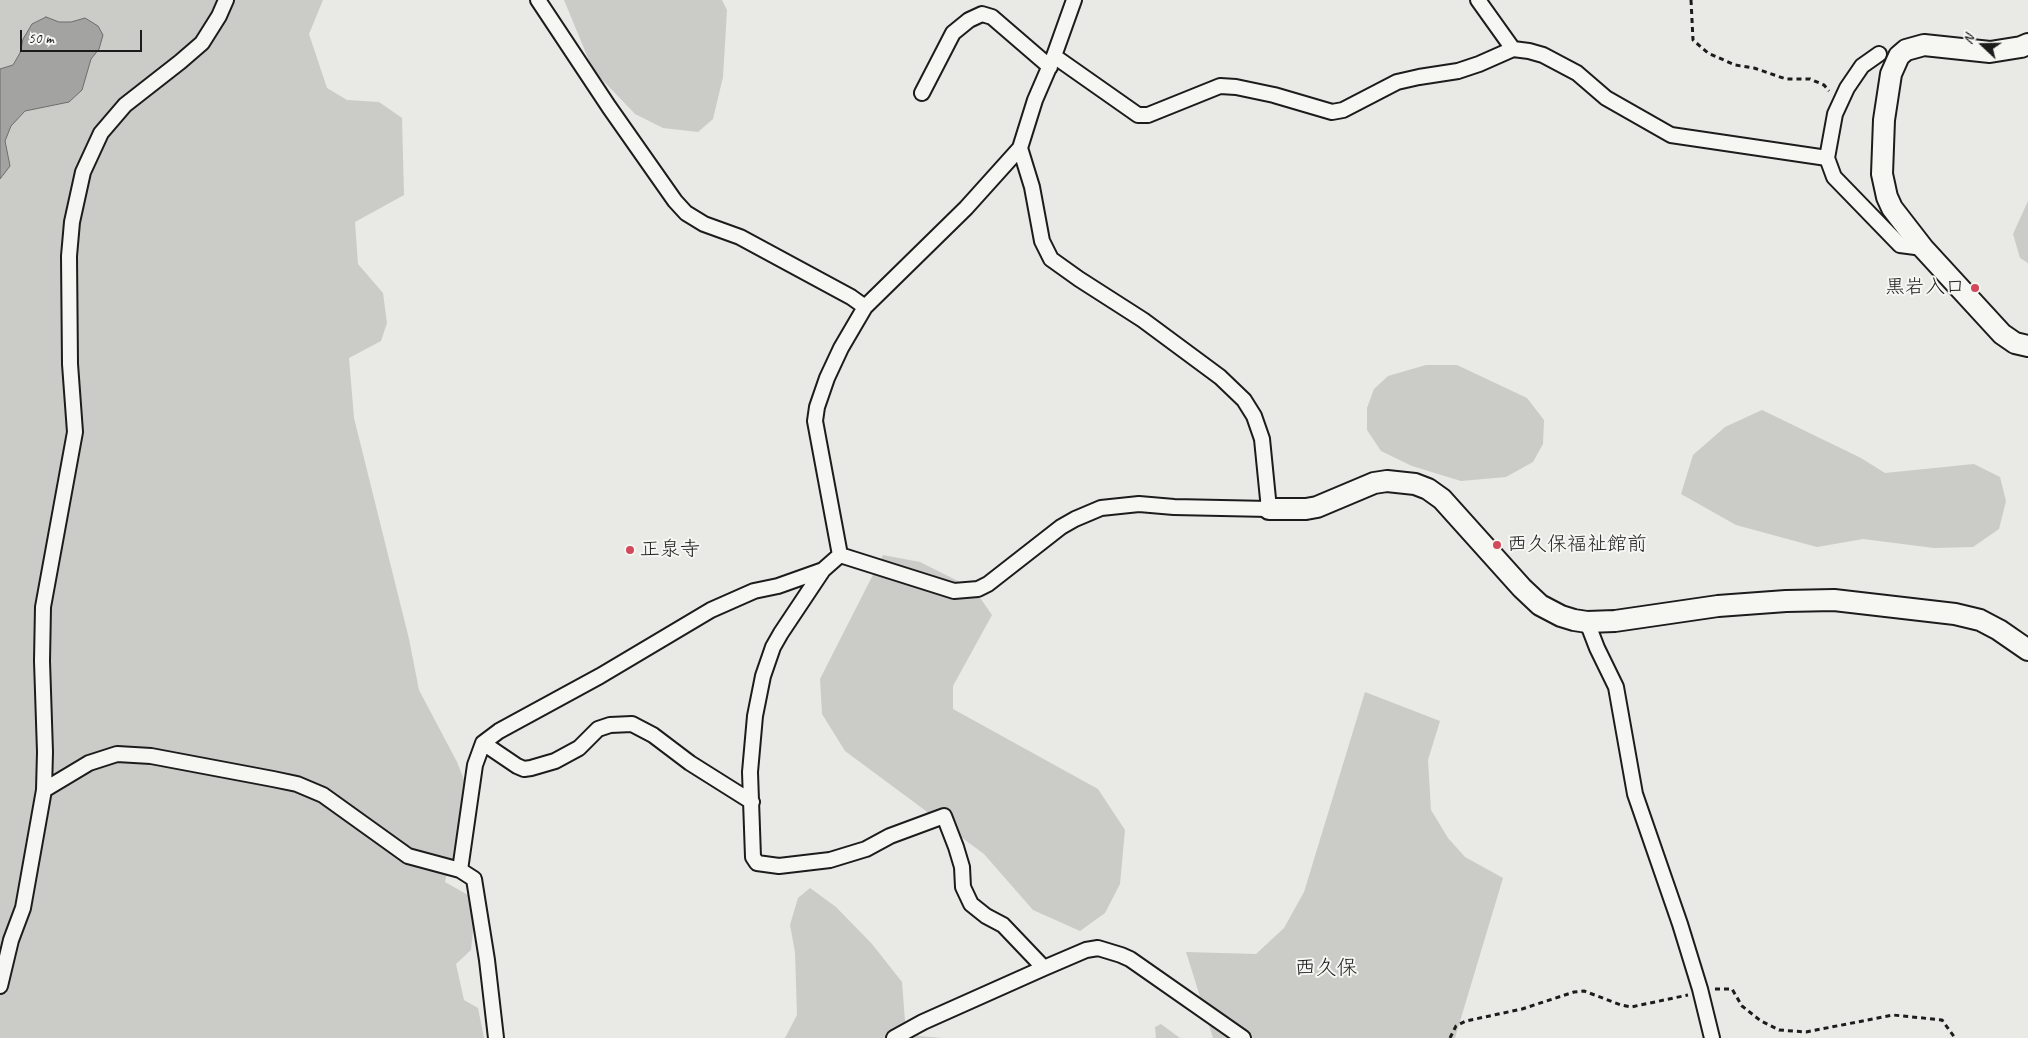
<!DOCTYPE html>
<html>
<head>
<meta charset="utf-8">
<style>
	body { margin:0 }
	#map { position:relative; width:2028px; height:1038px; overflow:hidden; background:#e9e9e5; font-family:Caveat,sans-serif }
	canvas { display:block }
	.north { position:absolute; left:1958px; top:20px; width:50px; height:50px; -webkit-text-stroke:4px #f6f6f2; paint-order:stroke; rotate:291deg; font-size:14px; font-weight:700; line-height:20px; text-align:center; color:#1c1c1c }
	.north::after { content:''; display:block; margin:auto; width:18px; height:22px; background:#1c1c1c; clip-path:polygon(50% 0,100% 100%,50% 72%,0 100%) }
	.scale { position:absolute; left:20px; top:30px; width:122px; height:22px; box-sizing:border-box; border:2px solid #1c1c1c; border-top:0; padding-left:6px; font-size:15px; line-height:18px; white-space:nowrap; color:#1c1c1c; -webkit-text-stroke:4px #f6f6f2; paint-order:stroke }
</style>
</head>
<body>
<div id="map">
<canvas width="2028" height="1038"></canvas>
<div class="north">N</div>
<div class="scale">50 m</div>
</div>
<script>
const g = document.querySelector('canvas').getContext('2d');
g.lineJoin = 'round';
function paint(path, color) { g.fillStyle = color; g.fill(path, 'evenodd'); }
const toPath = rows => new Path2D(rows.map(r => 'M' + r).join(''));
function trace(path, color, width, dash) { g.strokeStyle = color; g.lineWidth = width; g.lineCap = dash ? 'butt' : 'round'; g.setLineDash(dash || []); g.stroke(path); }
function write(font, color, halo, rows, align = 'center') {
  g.font = font + ' Caveat,"Klee One",sans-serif'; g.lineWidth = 4; g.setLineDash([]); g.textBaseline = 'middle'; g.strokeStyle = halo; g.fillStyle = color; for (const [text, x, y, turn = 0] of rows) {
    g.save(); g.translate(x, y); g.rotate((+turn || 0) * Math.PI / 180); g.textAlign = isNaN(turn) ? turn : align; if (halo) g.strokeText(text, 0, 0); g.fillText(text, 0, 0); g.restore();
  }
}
paint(toPath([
	[0,0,323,0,309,34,327,88,347,100,379,102,402,118,404,195,355,222,358,264,383,293,387,323,381,341,349,358,354,418,409,639,419,690,457,762,465,782,461,826,455,861,447,873,445,882,468,895,474,921,471,950,456,964,464,1000,478,1008,484,1038,0,1038],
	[564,0,722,0,727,10,723,77,713,119,698,132,663,128,635,114,593,70],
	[2028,201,2028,263,2020,258,2013,234],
	[1426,365,1457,365,1527,398,1544,420,1543,444,1533,462,1506,477,1461,481,1412,466,1381,451,1367,430,1367,408,1374,389,1388,376],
	[1762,410,1861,458,1885,473,1974,464,2000,477,2006,501,1999,529,1973,547,1934,548,1863,539,1817,547,1736,525,1681,494,1693,455,1725,427],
	[883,555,920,562,974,589,992,615,953,686,953,709,1098,789,1125,830,1120,884,1105,913,1080,931,1033,910,984,854,845,751,822,714,820,679],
	[1365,692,1440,721,1428,760,1431,810,1448,838,1465,857,1503,878,1455,1038,1213,1038,1186,952,1256,954,1284,928,1304,892],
	[810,888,836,907,872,944,902,982,905,1021,919,1036,942,1038,785,1038,797,1015,795,952,790,925,798,898],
	[1161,1024,1180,1038,1156,1038,1155,1027]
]), '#cbcbc7');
const water = toPath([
	[46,17,59,22,71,22,85,18,98,26,103,35,99,49,91,59,82,90,69,102,25,111,11,126,5,141,10,166,0,179,0,69,13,65,20,53,23,39,32,24,46,17]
]);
paint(water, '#a3a3a1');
trace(water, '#6d6d6c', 1);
const street = toPath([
	[538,0,609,107,675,201,686,213,704,224,740,237,851,297,865,307],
	[1478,0,1513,49],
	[1054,56,1138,115,1148,115,1220,86,1236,87,1274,95,1332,112,1343,110,1397,82,1419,77,1458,71,1479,64,1513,49,1529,51,1543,55,1577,73,1606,98,1671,135,1827,158,1834,177,1900,245,1923,248],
	[922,93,953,33,969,20,982,14,992,17,1050,67],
	[1020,148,1032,187,1042,241,1051,259,1079,279,1143,320,1220,377,1244,400,1254,416,1262,439,1269,509,1174,507,1139,504,1101,508,1075,519,1061,527,988,584,978,589,954,591,840,555,815,421,817,407,827,378,841,348,865,307,966,208,1020,148,1035,100,1054,56,1074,0],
	[1827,158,1835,114,1847,88,1862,66,1879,54],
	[840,555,823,570,781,633,773,647,763,676,755,716,750,772,753,857,757,863,779,866,830,860,866,849,890,836,944,816,956,847,962,867,963,887,971,904,986,916,1003,925,1044,968],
	[1587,622,1597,648,1616,687,1635,794,1680,924,1700,989,1712,1038],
	[483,743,499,731,600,676,711,610,754,591,778,586,823,570],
	[44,790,89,763,117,754,151,756,273,779,297,784,323,795,408,856,460,870,474,879,487,960,496,1038],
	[460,870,475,765,483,743,517,766,524,769,531,768,555,761,579,748,598,729,610,725,632,724,653,735,690,763,752,802],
	[0,986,11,940,23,908,44,790,45,752,42,661,43,607,75,432,70,364,69,256,72,222,83,172,101,133,125,105,180,62,202,43,219,16,226,0],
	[894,1038,923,1022,1044,968,1086,950,1098,948,1121,955,1130,959,1243,1038]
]);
const secondary = toPath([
	[2028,44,2021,47,1990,52,1924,45,1906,50,1899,56,1891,74,1884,120,1882,174,1887,197,1892,208,1923,248,2002,334,2015,343,2028,346],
	[1269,509,1306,509,1317,507,1374,483,1387,481,1415,484,1428,489,1442,499,1522,588,1540,605,1561,616,1574,620,1587,622,1615,621,1718,606,1786,601,1834,600,1955,614,1980,620,1999,630,2028,650]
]);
trace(street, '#1c1c1c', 18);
trace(secondary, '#1c1c1c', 24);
trace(toPath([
	[1691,0,1693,40,1708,53,1735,65,1754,68,1786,79,1810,79,1824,85,1829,91],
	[1715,989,1732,989,1742,1006,1761,1021,1779,1030,1806,1032,1893,1015,1942,1020,1955,1038],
	[1450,1038,1456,1026,1466,1021,1522,1009,1574,992,1584,991,1621,1005,1631,1007,1688,995]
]), '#1c1c1c', 3, [5, 4]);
trace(street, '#f6f6f2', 14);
trace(secondary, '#f6f6f2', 20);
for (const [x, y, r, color] of [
	[1975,288,5,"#d1495b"],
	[1497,545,5,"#d1495b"],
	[630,550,5,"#d1495b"]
]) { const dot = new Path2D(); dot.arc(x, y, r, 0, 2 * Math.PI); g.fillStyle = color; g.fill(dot); trace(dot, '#f6f6f2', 2); }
write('20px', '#1c1c1c', '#f6f6f2', [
	["黒岩入口",1965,288,"right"],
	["西久保福祉館前",1507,545],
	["正泉寺",640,550]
], 'left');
write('21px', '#1c1c1c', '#f6f6f2', [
	["西久保",1326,968]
]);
</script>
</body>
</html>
